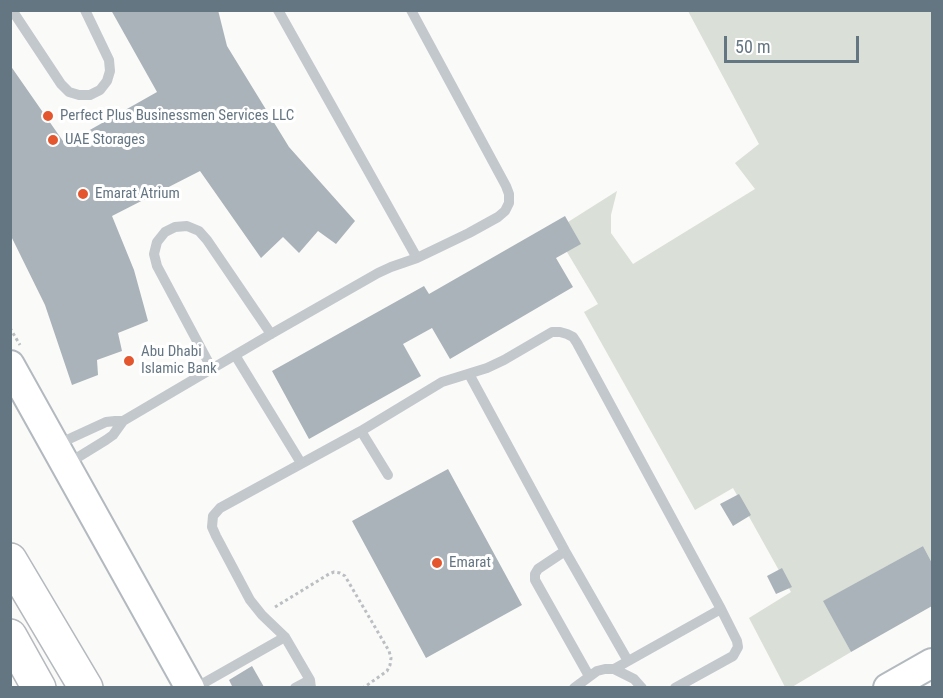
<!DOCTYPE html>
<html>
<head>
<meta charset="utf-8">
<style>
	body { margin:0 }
	#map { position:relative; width:943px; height:698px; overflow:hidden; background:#fafaf8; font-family:"Roboto Condensed",sans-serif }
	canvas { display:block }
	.frame { position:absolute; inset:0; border:12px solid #657683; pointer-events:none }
	.scale { position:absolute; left:724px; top:36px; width:135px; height:27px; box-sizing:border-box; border:3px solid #657683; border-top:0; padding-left:8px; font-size:18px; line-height:21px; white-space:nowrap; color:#657683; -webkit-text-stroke:4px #fff; paint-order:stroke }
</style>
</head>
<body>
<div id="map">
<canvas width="943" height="698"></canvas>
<div class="frame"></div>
<div class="scale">50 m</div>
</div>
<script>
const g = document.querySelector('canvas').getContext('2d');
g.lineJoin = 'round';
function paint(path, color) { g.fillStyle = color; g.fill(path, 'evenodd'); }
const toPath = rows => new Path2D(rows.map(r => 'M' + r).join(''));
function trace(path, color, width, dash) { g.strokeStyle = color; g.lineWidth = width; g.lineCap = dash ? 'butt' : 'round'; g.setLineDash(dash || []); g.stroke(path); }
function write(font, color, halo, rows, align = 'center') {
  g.font = font + ' "Roboto Condensed",sans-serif'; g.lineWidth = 6; g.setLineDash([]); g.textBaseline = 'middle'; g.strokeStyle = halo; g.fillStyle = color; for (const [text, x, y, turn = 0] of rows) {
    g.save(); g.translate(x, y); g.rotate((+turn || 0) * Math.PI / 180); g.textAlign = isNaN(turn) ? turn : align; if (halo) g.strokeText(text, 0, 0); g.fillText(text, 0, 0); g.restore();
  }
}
paint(toPath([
	[688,11,932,11,932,563,923,546,824,601,851,652,792,687,785,687,749,618,791,592,733,488,695,510,584,312,598,304,567,252,568,222,617,191,611,215,611,233,633,264,755,189,735,163,759,144]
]), '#dadfd7');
paint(toPath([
	[111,10,218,10,227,46,289,147,355,221,336,244,318,231,299,253,283,237,261,258,200,171,112,216,134,270,148,321,118,333,122,351,97,360,98,375,72,385,45,305,10,234,10,65,65,144,157,92],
	[565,216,581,244,556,258,573,287,450,359,432,328,403,344,421,376,309,439,272,371,424,286,429,294],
	[448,469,522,605,426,658,352,521],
	[739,494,751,515,733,526,720,504],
	[923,546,932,563,932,606,851,652,823,601],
	[782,568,792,587,776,594,767,576],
	[252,666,264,687,233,688,229,680]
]), '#aab3b9');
const secondary = toPath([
	[10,365,190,688],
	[888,688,932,663]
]);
const highway = toPath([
	[10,560,86,688],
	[10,636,39,688]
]);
trace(secondary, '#b3babf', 32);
trace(highway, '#b4b9bd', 36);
trace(toPath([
	[10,328,20,345],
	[275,607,329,574,334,572,340,573,345,576,389,651,391,658,390,665,387,671,363,688]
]), '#bbbfc2', 3, [3, 3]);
trace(toPath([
	[12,10,61,84,69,92,79,95,90,95,100,90,107,81,110,71,109,60,85,10],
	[278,10,417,258],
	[235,355,301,463],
	[212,369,157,266,154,254,157,242,165,232,175,227,187,226,199,231,207,240,271,334],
	[469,374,565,551,628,661],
	[361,431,388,475],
	[56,445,106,422,115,421,123,421],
	[67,464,106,440,113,435,123,421,271,334,378,273,391,267,417,258,469,233,498,217,505,211,509,203,509,194,506,186,411,10],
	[565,551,538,569,535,574,535,580,589,676],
	[614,669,721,609],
	[195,688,285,637],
	[295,688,310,680],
	[311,688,310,680,285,637,262,615,250,600,216,536,212,527,213,516,220,508,361,431,442,382,487,368,504,360,552,332,560,332,567,334,573,337,577,343,721,609,737,641,738,647,733,656,675,688],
	[574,688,597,671,605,669,614,669,634,679,642,688]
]), '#c3c8cc', 10);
trace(secondary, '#fff', 28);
trace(highway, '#fff', 33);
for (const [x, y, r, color] of [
	[48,116,6,"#e4572e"],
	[53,140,6,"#e4572e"],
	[83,194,6,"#e4572e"],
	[129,361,6,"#e4572e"],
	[437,563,6,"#e4572e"]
]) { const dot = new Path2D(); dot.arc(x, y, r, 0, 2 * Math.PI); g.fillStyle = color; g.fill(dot); trace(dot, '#fff', 2); }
write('15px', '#657683', '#fff', [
	["Perfect Plus Businessmen Services LLC",60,116],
	["UAE Storages",65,140],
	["Emarat Atrium",95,194],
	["Abu Dhabi",141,352],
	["Islamic Bank",141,369],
	["Emarat",449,563]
], 'left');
</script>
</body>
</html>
